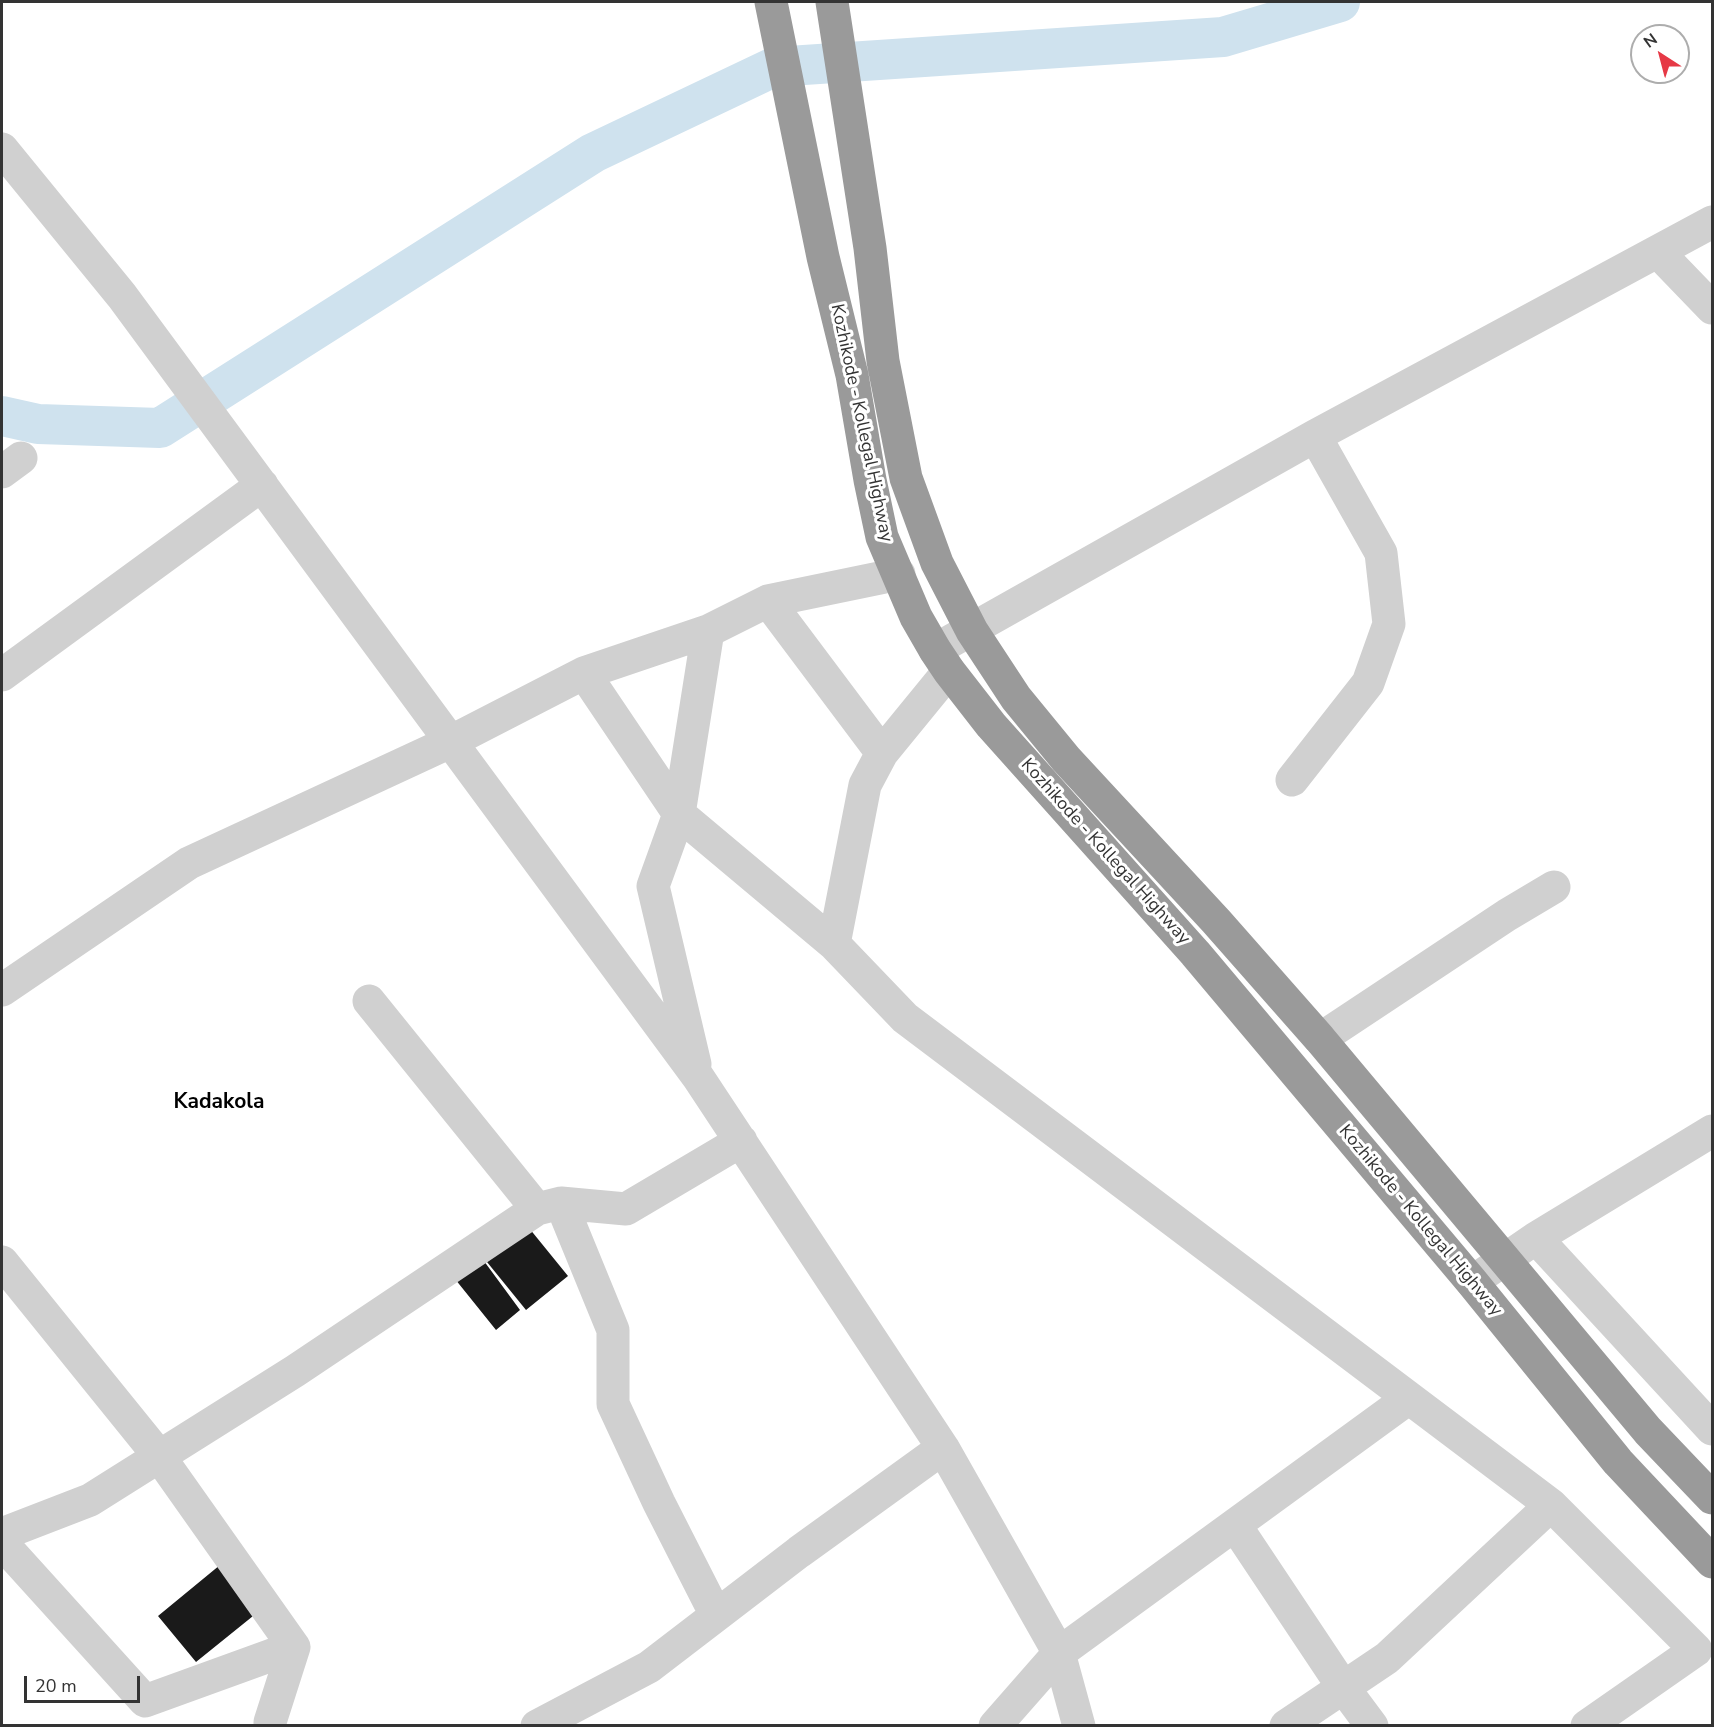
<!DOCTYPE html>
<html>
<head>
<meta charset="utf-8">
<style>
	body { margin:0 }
	#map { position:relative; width:1714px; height:1727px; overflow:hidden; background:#fff; font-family:"Nunito Sans",sans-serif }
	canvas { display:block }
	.frame { position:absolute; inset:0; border:3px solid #333; pointer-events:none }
	.north { position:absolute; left:1630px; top:24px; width:60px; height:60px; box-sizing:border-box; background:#fff; border:2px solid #adadad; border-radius:50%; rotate:324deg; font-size:16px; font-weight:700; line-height:24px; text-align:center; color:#333 }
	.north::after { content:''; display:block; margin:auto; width:21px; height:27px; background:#e63946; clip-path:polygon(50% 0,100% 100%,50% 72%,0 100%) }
	.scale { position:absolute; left:24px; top:1676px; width:116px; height:27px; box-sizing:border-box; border:3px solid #333; border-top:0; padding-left:8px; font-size:18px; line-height:21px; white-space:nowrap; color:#333; -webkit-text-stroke:4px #fff; paint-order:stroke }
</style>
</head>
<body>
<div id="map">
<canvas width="1714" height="1727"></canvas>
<div class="frame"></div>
<div class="north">N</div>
<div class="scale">20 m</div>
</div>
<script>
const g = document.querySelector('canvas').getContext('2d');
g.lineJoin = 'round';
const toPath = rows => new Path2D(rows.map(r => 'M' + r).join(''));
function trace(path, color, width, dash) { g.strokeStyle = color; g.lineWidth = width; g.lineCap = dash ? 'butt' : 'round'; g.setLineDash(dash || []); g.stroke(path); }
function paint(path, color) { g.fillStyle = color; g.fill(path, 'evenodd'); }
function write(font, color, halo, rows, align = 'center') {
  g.font = font + ' "Nunito Sans",sans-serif'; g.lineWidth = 6; g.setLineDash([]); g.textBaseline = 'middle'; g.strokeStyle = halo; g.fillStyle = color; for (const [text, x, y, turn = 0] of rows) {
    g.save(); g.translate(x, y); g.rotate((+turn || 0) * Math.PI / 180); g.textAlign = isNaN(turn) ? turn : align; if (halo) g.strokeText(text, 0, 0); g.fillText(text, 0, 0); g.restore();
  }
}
trace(toPath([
	[2,416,38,424,160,428,593,153,774,67,1223,37,1340,2]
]), '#cfe2ee', 40);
paint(toPath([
	[529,1228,568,1276,526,1310,487,1262],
	[481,1257,520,1310,496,1330,455,1279],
	[220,1565,258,1612,196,1662,158,1616]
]), '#1a1a1a');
trace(toPath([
	[2,149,122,296,698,1077,943,1448,799,1552,649,1667,537,1726],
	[1658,252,1712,308],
	[2,472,21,458],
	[768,601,882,753],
	[935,650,1315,436,1712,222],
	[584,673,679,814,834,944,905,1018,1551,1505,1696,1650,1587,1726],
	[2,675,262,485],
	[1292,780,1368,683,1389,624,1381,553,1315,436],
	[834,944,865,785,882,753,949,671],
	[2,990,189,863,450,742,584,673,708,631],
	[369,1001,537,1209],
	[1320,1039,1507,915,1554,887],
	[695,1064,653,886,679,814,708,631,768,601,899,574],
	[561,1203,613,1330,613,1404,659,1503,716,1615],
	[1536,1238,1712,1429],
	[2,1262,159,1456,294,1647,270,1722,270,1726],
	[1472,1282,1536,1238,1712,1131],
	[943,1448,1059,1653,1079,1726],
	[1235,1525,1343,1687,1372,1726],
	[2,1534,90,1500,295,1371,537,1209,561,1203,626,1209,741,1141],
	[2,1543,145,1701,294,1647],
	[995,1726,1059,1653,1409,1398],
	[1286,1726,1387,1658,1551,1505]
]), '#d0d0d0', 33);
trace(toPath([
	[771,2,823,257,852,375,870,480,882,537,916,617,935,650,949,671,991,725,1195,953,1472,1282,1618,1462,1712,1562],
	[832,2,870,248,883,361,906,478,937,563,972,631,1016,698,1066,759,1216,921,1320,1039,1648,1431,1712,1498]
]), '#9a9a9a', 33);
write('18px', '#333', '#fff', [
	["Kozhikode - Kollegal Highway",861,423,78],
	["Kozhikode - Kollegal Highway",1105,852,48],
	["Kozhikode - Kollegal Highway",1420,1221,50]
]);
write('bold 21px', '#000', '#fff', [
	["Kadakola",219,1103]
]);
</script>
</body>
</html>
